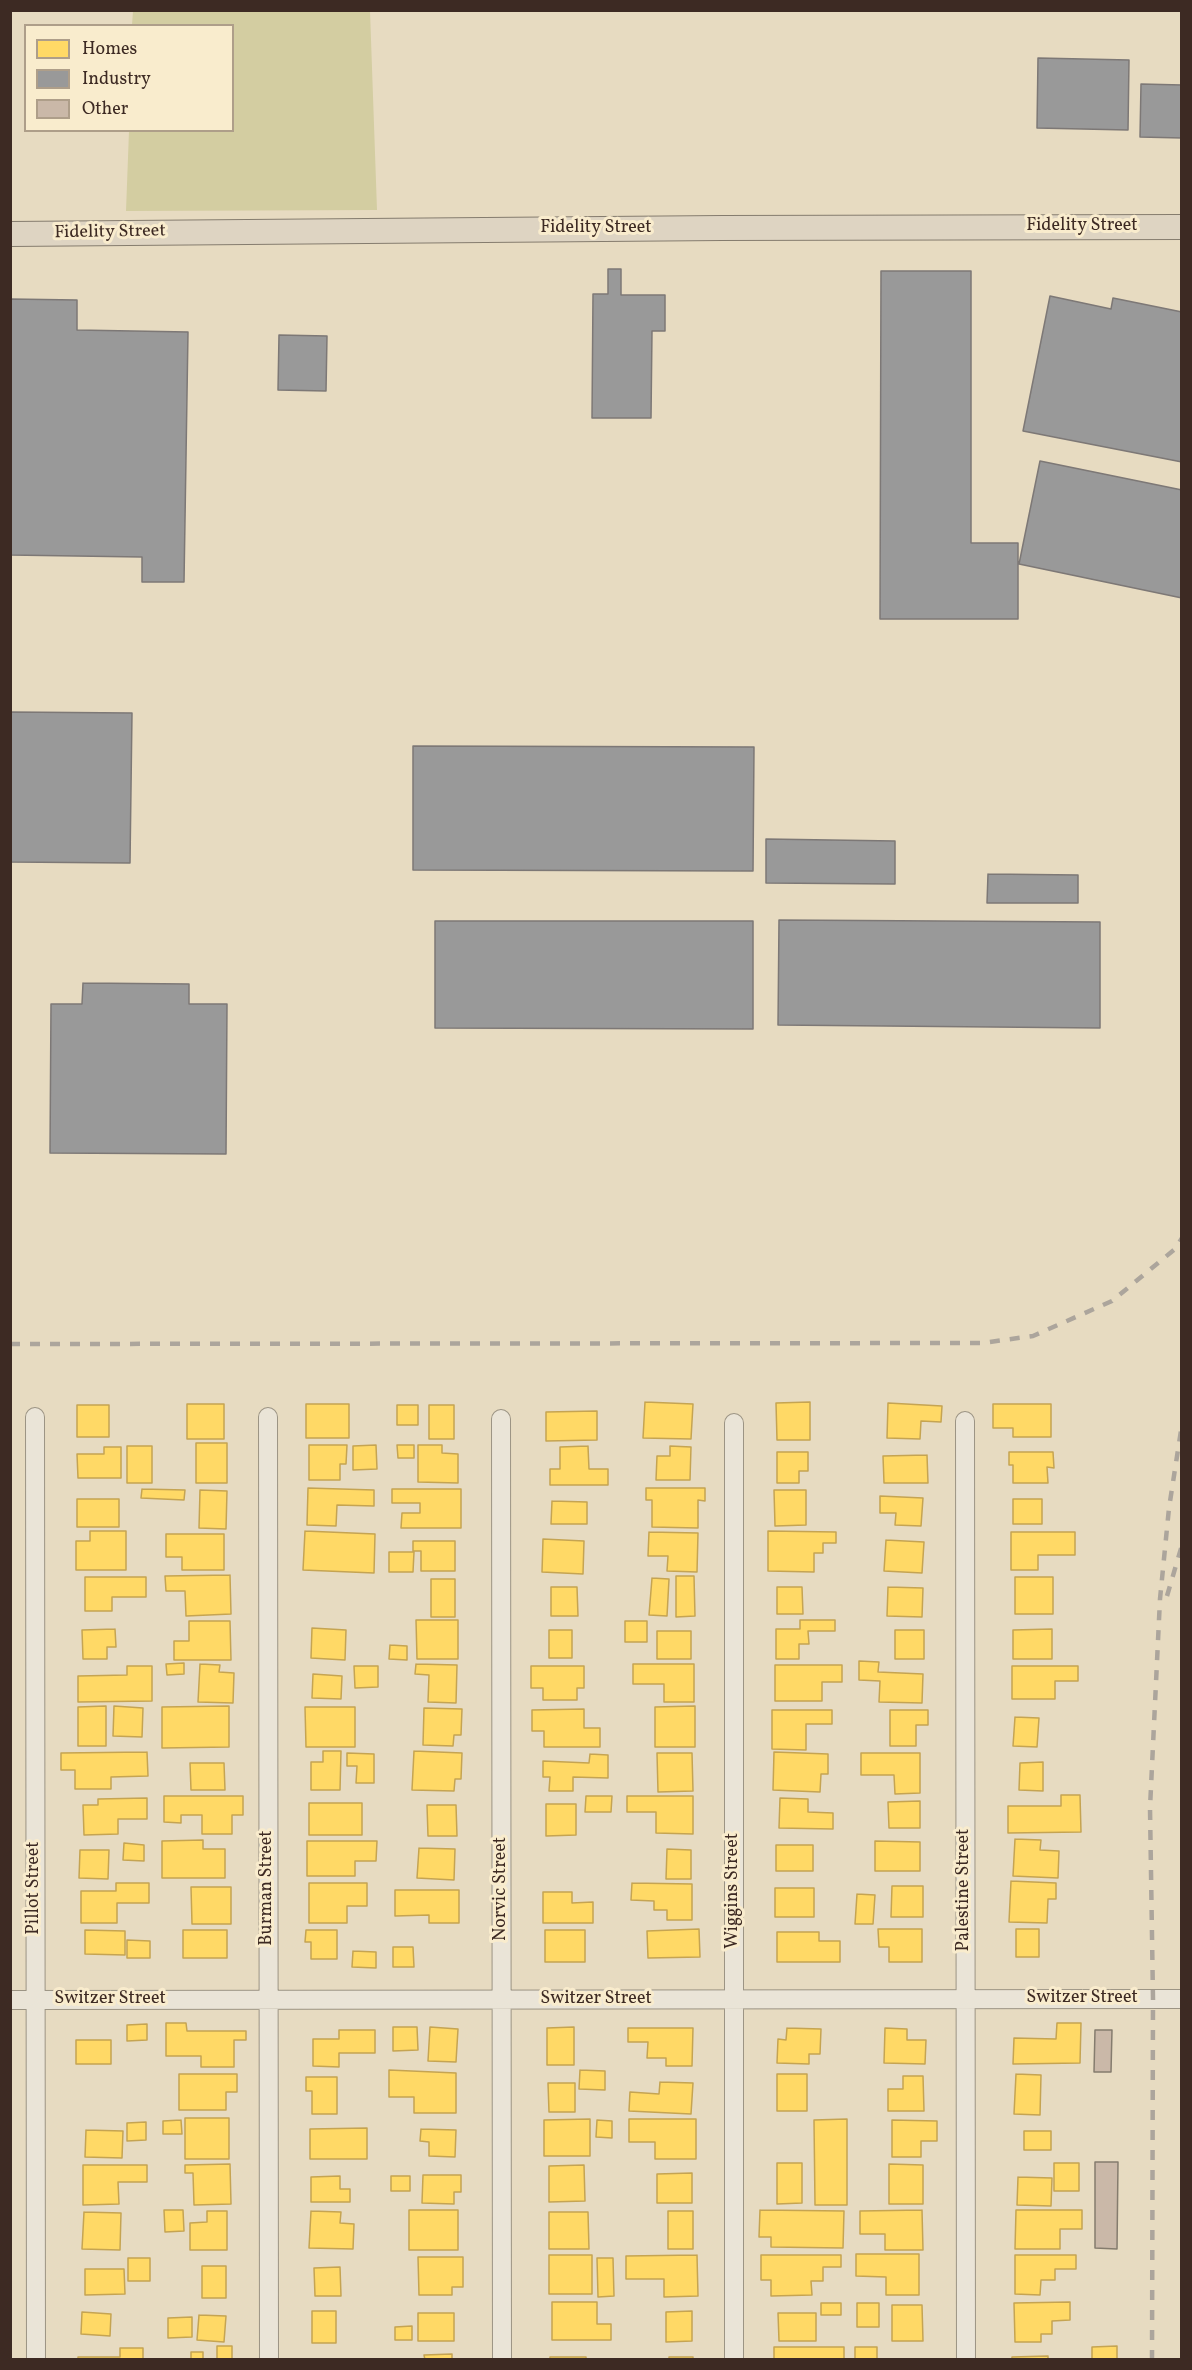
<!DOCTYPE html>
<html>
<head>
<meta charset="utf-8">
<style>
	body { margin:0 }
	#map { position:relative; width:1192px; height:2370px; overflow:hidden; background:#e7dbc1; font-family:Vollkorn,serif }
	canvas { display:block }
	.frame { position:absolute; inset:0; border:12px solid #3d2a23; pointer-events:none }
	.legend { position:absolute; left:24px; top:24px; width:210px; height:108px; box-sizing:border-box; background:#f9eccd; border:2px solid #ae9e89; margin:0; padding:8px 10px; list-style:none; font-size:18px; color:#3d2a23 }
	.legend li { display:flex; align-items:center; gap:12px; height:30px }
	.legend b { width:30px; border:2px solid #ae9e89 }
</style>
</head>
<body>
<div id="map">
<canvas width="1192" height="2370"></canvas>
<div class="frame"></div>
<ul class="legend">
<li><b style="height:16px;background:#ffd966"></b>Homes</li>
<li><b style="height:16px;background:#999"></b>Industry</li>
<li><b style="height:16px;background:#cab8a8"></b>Other</li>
</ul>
</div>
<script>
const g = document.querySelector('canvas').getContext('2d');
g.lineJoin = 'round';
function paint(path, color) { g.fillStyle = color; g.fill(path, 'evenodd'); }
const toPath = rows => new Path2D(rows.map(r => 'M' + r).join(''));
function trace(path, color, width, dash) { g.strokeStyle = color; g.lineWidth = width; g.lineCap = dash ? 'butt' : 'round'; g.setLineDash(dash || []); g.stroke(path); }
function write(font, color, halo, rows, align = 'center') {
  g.font = font + ' Vollkorn,serif'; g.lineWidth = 6; g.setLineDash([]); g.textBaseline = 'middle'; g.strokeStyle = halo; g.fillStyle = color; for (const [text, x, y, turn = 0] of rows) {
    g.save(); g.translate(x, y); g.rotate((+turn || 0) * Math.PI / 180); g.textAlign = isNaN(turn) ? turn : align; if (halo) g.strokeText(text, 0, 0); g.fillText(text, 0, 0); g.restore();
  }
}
paint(toPath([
	[133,11,370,11,377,210,126,211,129,131,232,130,232,26,132,25]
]), '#d3cda1');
const homes = toPath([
	[645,1402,693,1404,691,1439,643,1438,645,1402],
	[810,1402,810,1440,777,1440,776,1403,810,1402],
	[888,1403,942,1406,941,1422,921,1421,920,1439,887,1438,888,1403],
	[187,1404,224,1404,224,1439,187,1439,187,1404],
	[306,1404,349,1404,349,1438,306,1438,306,1404],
	[993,1404,1051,1404,1051,1437,1013,1437,1013,1428,993,1428,993,1404],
	[77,1405,109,1405,109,1437,77,1437,77,1405],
	[397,1405,418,1405,418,1425,397,1425,397,1405],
	[429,1405,454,1405,454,1439,429,1439,429,1405],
	[597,1411,597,1440,546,1441,546,1412,597,1411],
	[196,1443,227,1443,227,1483,196,1483,196,1443],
	[309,1445,347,1445,346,1464,340,1464,340,1480,309,1480,309,1445],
	[376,1445,377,1469,353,1470,353,1446,376,1445],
	[397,1445,414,1445,414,1458,398,1458,397,1445],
	[418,1445,442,1445,442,1453,458,1454,458,1483,418,1482,418,1445],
	[127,1446,152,1446,152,1483,127,1483,127,1446],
	[588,1446,589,1469,608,1469,608,1485,550,1485,550,1469,560,1469,560,1447,588,1446],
	[670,1446,691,1447,690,1480,656,1480,657,1456,670,1456,670,1446],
	[104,1447,121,1447,121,1478,78,1478,77,1454,104,1454,104,1447],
	[777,1452,808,1452,808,1471,799,1471,799,1483,777,1483,777,1452],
	[1009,1452,1053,1452,1054,1468,1047,1467,1048,1483,1013,1483,1013,1465,1009,1465,1009,1452],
	[927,1455,928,1483,884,1483,883,1456,927,1455],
	[308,1488,374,1490,374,1506,337,1505,336,1526,307,1525,308,1488],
	[646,1488,705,1488,705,1501,698,1500,698,1528,652,1527,652,1500,646,1500,646,1488],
	[142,1489,185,1490,184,1500,141,1498,142,1489],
	[392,1489,461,1489,461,1528,401,1528,402,1513,420,1513,420,1503,392,1503,392,1489],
	[200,1490,227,1491,226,1529,199,1528,200,1490],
	[774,1490,806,1490,806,1525,775,1526,774,1490],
	[880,1496,923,1498,921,1526,895,1525,896,1513,880,1513,880,1496],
	[77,1499,119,1499,119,1527,77,1527,77,1499],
	[1013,1499,1042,1499,1042,1524,1013,1524,1013,1499],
	[552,1501,587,1502,587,1524,551,1524,552,1501],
	[90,1531,126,1531,126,1570,76,1570,76,1541,90,1541,90,1531],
	[305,1531,375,1534,374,1573,303,1570,305,1531],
	[768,1531,836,1532,836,1543,823,1543,823,1553,814,1553,814,1572,768,1571,768,1531],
	[649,1532,698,1533,697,1572,667,1571,668,1556,648,1556,649,1532],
	[1011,1532,1075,1532,1075,1555,1038,1555,1038,1570,1011,1570,1011,1532],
	[166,1534,224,1534,224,1570,182,1570,182,1557,166,1557,166,1534],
	[543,1539,584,1541,583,1574,542,1572,543,1539],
	[886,1540,924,1542,922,1573,884,1571,886,1540],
	[413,1541,455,1541,455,1571,421,1571,421,1551,413,1551,413,1541],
	[389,1552,414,1552,413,1572,389,1572,389,1552],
	[230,1575,231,1614,186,1616,185,1591,166,1591,165,1576,230,1575],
	[676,1576,694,1576,695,1616,676,1617,676,1576],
	[85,1577,146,1577,146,1597,112,1597,112,1611,85,1611,85,1577],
	[1015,1577,1053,1577,1053,1614,1015,1614,1015,1577],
	[652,1578,669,1579,667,1616,649,1615,652,1578],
	[431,1579,455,1579,455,1617,431,1617,431,1579],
	[551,1587,577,1587,578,1616,551,1616,551,1587],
	[777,1587,802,1587,803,1614,777,1614,777,1587],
	[888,1587,923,1588,922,1617,887,1616,888,1587],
	[416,1620,458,1620,458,1659,417,1659,416,1620],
	[800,1620,835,1620,835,1631,808,1631,809,1644,799,1644,799,1659,776,1659,776,1629,800,1629,800,1620],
	[189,1621,230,1621,231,1660,174,1660,174,1641,189,1641,189,1621],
	[625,1621,647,1621,647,1642,625,1642,625,1621],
	[312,1628,346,1630,345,1660,311,1658,312,1628],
	[115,1629,116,1647,107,1647,107,1659,83,1659,82,1630,115,1629],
	[1052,1629,1052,1659,1013,1659,1013,1630,1052,1629],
	[549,1630,572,1630,572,1658,549,1658,549,1630],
	[895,1630,924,1630,924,1659,895,1659,895,1630],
	[657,1631,691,1631,691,1659,657,1659,657,1631],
	[390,1645,407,1646,407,1660,389,1659,390,1645],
	[859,1661,879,1662,878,1672,923,1674,922,1703,879,1702,880,1681,859,1680,859,1661],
	[184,1663,184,1674,167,1675,166,1664,184,1663],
	[200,1664,220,1665,219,1672,234,1673,233,1703,198,1702,200,1664],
	[416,1664,457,1665,456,1703,428,1702,429,1675,415,1674,416,1664],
	[633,1664,694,1664,694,1702,664,1702,664,1684,633,1684,633,1664],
	[775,1665,842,1665,842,1682,822,1682,822,1701,775,1701,775,1665],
	[127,1666,152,1666,152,1701,78,1702,78,1676,127,1675,127,1666],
	[354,1666,378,1666,378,1687,355,1688,354,1666],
	[531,1666,584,1666,584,1688,577,1688,577,1700,543,1700,543,1688,531,1688,531,1666],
	[1012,1666,1078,1666,1078,1681,1055,1681,1055,1699,1012,1699,1012,1666],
	[313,1674,342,1676,341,1699,312,1698,313,1674],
	[106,1706,106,1746,78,1746,78,1707,106,1706],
	[114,1706,143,1708,142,1737,113,1736,114,1706],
	[229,1706,229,1747,162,1748,162,1707,229,1706],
	[695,1706,695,1747,655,1747,655,1707,695,1706],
	[305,1707,355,1707,355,1747,306,1747,305,1707],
	[424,1708,462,1709,461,1735,454,1735,453,1746,423,1745,424,1708],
	[584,1709,584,1728,600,1728,600,1747,544,1747,544,1731,532,1731,532,1710,584,1709],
	[772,1710,832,1710,832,1724,806,1724,806,1750,772,1749,772,1710],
	[890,1710,928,1710,928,1725,916,1725,916,1746,890,1746,890,1710],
	[1015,1717,1039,1718,1037,1747,1013,1746,1015,1717],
	[323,1751,341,1751,340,1790,311,1790,311,1762,323,1762,323,1751],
	[414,1751,462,1753,461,1779,455,1779,454,1791,412,1790,414,1751],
	[147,1752,148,1776,111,1777,111,1789,75,1789,75,1770,61,1770,61,1753,147,1752],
	[774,1752,828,1754,828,1774,821,1774,820,1792,773,1790,774,1752],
	[347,1753,374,1754,374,1783,356,1783,357,1766,347,1766,347,1753],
	[657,1753,692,1753,693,1791,658,1792,657,1753],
	[861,1753,920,1753,920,1793,895,1794,894,1775,861,1775,861,1753],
	[590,1754,608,1755,608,1778,573,1777,573,1791,549,1791,550,1777,543,1777,543,1761,589,1763,590,1754],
	[1043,1762,1043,1791,1019,1790,1020,1763,1043,1762],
	[190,1763,224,1763,225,1790,191,1790,190,1763],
	[1061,1795,1080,1795,1081,1832,1008,1833,1008,1806,1061,1806,1061,1795],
	[164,1796,243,1796,243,1815,232,1815,232,1834,202,1834,202,1815,181,1815,181,1823,164,1822,164,1796],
	[586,1796,612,1796,611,1812,585,1812,586,1796],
	[627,1796,693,1796,693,1834,656,1833,656,1812,627,1812,627,1796],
	[147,1798,147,1819,118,1819,118,1834,84,1835,83,1805,98,1805,98,1799,147,1798],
	[780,1798,808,1799,808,1812,833,1813,833,1829,779,1828,780,1798],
	[920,1801,920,1828,889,1828,888,1802,920,1801],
	[309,1803,362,1803,362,1835,309,1835,309,1803],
	[546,1804,576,1804,576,1835,546,1836,546,1804],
	[427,1805,456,1805,457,1836,428,1836,427,1805],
	[1015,1839,1041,1840,1040,1850,1059,1851,1058,1878,1013,1876,1015,1839],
	[203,1840,203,1849,225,1849,225,1878,162,1878,162,1841,203,1840],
	[307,1841,377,1841,376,1861,355,1861,355,1876,307,1876,307,1841],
	[875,1841,920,1842,920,1871,875,1871,875,1841],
	[124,1843,144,1845,144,1861,123,1860,124,1843],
	[776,1845,813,1845,813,1871,776,1871,776,1845],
	[419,1848,455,1849,454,1880,417,1878,419,1848],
	[667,1849,691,1850,691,1879,666,1879,667,1849],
	[80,1850,109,1850,108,1879,79,1878,80,1850],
	[1011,1881,1056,1883,1056,1899,1048,1899,1047,1923,1009,1922,1011,1881],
	[116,1883,149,1883,149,1903,117,1903,117,1923,81,1923,81,1891,116,1891,116,1883],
	[309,1883,367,1883,367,1906,347,1906,347,1923,309,1923,309,1883],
	[632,1883,692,1884,692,1920,667,1920,667,1910,654,1910,654,1901,631,1900,632,1883],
	[892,1886,923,1886,923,1917,891,1917,892,1886],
	[191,1887,231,1887,231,1924,192,1924,191,1887],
	[775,1888,814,1888,814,1917,775,1917,775,1888],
	[395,1890,459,1890,459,1923,429,1923,429,1915,395,1916,395,1890],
	[543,1892,572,1892,572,1903,593,1902,593,1923,543,1923,543,1892],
	[857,1894,875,1895,873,1924,855,1924,857,1894],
	[699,1929,700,1957,648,1958,647,1931,699,1929],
	[878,1929,922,1929,922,1962,889,1962,889,1947,879,1947,878,1929],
	[1016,1929,1039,1929,1039,1957,1016,1957,1016,1929],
	[85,1930,125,1931,125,1955,85,1954,85,1930],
	[183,1930,227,1930,227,1958,183,1958,183,1930],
	[306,1930,337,1930,337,1959,311,1959,311,1942,305,1942,306,1930],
	[545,1930,585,1930,585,1962,545,1962,545,1930],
	[777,1932,819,1932,819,1941,840,1941,840,1962,777,1962,777,1932],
	[127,1940,150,1941,150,1958,127,1958,127,1940],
	[393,1947,413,1947,414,1967,393,1967,393,1947],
	[353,1951,376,1952,376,1968,352,1967,353,1951],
	[166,2023,186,2023,187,2031,246,2031,246,2040,234,2040,234,2067,201,2067,201,2056,166,2056,166,2023],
	[1057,2023,1081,2023,1080,2063,1013,2064,1014,2038,1056,2039,1057,2023],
	[147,2024,147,2040,127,2041,127,2025,147,2024],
	[393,2027,417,2027,418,2050,393,2051,393,2027],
	[430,2027,458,2029,456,2062,428,2061,430,2027],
	[574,2027,574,2065,547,2065,547,2028,574,2027],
	[628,2028,693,2028,692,2066,666,2066,666,2058,647,2058,648,2042,628,2042,628,2028],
	[787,2028,821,2029,820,2054,809,2054,809,2064,777,2063,778,2039,786,2040,787,2028],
	[885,2028,907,2029,907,2040,926,2040,925,2064,884,2063,885,2028],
	[339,2030,375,2030,375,2053,339,2053,339,2067,313,2066,313,2039,339,2039,339,2030],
	[76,2040,111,2040,111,2064,76,2064,76,2040],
	[389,2070,456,2073,456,2113,414,2113,414,2097,389,2097,389,2070],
	[580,2070,605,2071,605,2090,579,2089,580,2070],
	[179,2074,237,2074,237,2092,226,2092,226,2110,179,2110,179,2074],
	[777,2074,807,2074,807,2111,777,2111,777,2074],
	[1016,2074,1041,2075,1040,2115,1014,2114,1016,2074],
	[903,2076,923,2076,924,2111,888,2111,888,2089,903,2089,903,2076],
	[306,2077,337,2077,337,2114,312,2114,312,2091,306,2091,306,2077],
	[660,2082,693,2083,691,2114,629,2111,630,2092,659,2094,660,2082],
	[548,2083,575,2083,575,2112,549,2112,548,2083],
	[185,2118,229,2118,229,2159,185,2159,185,2118],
	[590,2119,590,2156,544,2156,544,2120,590,2119],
	[629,2119,696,2119,696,2159,655,2159,655,2142,629,2142,629,2119],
	[847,2119,847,2205,815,2205,814,2120,847,2119],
	[181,2120,182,2134,163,2134,163,2121,181,2120],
	[597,2120,612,2121,612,2138,596,2137,597,2120],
	[892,2120,937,2121,937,2141,921,2141,921,2157,892,2157,892,2120],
	[146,2122,146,2140,127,2141,127,2123,146,2122],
	[367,2128,367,2159,310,2159,310,2129,367,2128],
	[421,2129,456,2130,455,2157,429,2156,429,2142,420,2141,421,2129],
	[86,2130,123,2131,122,2158,85,2157,86,2130],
	[1024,2131,1051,2131,1051,2150,1024,2150,1024,2131],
	[777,2163,802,2163,802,2203,777,2204,777,2163],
	[1054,2163,1079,2163,1079,2191,1054,2191,1054,2163],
	[230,2164,231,2204,194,2205,193,2173,185,2173,185,2165,230,2164],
	[889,2164,923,2165,923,2204,889,2204,889,2164],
	[83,2165,147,2165,147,2182,118,2182,119,2204,83,2205,83,2165],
	[584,2165,585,2201,549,2202,549,2166,584,2165],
	[692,2173,692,2203,657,2203,657,2174,692,2173],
	[423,2175,461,2175,461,2192,454,2192,454,2204,422,2203,423,2175],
	[340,2176,340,2189,350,2189,350,2202,311,2202,311,2177,340,2176],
	[391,2176,410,2176,410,2191,391,2191,391,2176],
	[1018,2177,1052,2178,1051,2206,1017,2205,1018,2177],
	[164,2210,183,2210,184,2231,165,2232,164,2210],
	[409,2210,458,2210,458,2250,409,2250,409,2210],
	[760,2210,844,2211,843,2248,771,2247,771,2237,759,2237,760,2210],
	[922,2210,923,2250,885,2250,885,2234,860,2234,860,2211,922,2210],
	[1016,2210,1082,2210,1082,2229,1060,2229,1060,2249,1015,2249,1016,2210],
	[207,2211,227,2211,227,2250,190,2250,190,2223,207,2222,207,2211],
	[311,2211,341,2212,340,2223,354,2224,353,2249,309,2248,311,2211],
	[668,2211,693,2211,693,2249,668,2249,668,2211],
	[84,2212,121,2213,120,2250,82,2249,84,2212],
	[549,2212,588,2212,589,2249,549,2249,549,2212],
	[856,2254,919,2254,919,2295,886,2295,886,2277,856,2276,856,2254],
	[549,2255,592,2255,592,2294,549,2294,549,2255],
	[697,2255,698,2296,664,2297,664,2279,626,2279,626,2256,697,2255],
	[761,2255,841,2255,841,2267,823,2267,823,2281,811,2281,812,2295,771,2296,771,2280,761,2280,761,2255],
	[1015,2255,1076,2255,1076,2269,1055,2269,1055,2280,1041,2280,1040,2295,1015,2294,1015,2255],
	[418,2257,463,2257,463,2287,452,2287,452,2295,419,2295,418,2257],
	[128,2258,150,2258,150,2281,128,2281,128,2258],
	[597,2258,613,2258,614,2296,598,2297,597,2258],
	[202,2266,226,2266,226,2298,202,2298,202,2266],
	[340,2267,341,2296,315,2296,314,2268,340,2267],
	[85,2269,124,2269,125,2294,85,2295,85,2269],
	[552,2302,597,2302,597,2324,611,2324,611,2340,552,2340,552,2302],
	[1070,2302,1070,2320,1052,2321,1052,2334,1041,2334,1041,2342,1015,2342,1014,2303,1070,2302],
	[821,2303,841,2303,841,2315,821,2315,821,2303],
	[857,2303,879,2303,879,2327,857,2327,857,2303],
	[892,2305,922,2305,923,2341,892,2341,892,2305],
	[312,2311,336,2311,336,2343,312,2343,312,2311],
	[692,2311,692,2341,666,2342,666,2312,692,2311],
	[82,2312,111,2314,110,2336,81,2334,82,2312],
	[418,2313,454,2313,454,2341,418,2341,418,2313],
	[778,2313,816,2313,816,2341,779,2341,778,2313],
	[199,2315,226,2316,224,2342,197,2340,199,2315],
	[192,2317,192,2337,168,2338,168,2318,192,2317],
	[412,2326,412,2340,395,2340,395,2327,412,2326],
	[217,2346,232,2346,232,2360,217,2360,217,2346],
	[1117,2346,1117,2360,1092,2360,1092,2347,1117,2346],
	[774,2347,844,2347,844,2360,774,2360,774,2347],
	[855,2347,877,2347,877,2360,855,2360,855,2347],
	[120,2348,143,2348,143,2360,78,2360,78,2357,120,2357,120,2348],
	[191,2352,203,2352,203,2360,191,2360,191,2352],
	[452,2354,452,2360,425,2360,424,2355,452,2354],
	[1048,2356,1048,2360,1012,2360,1012,2357,1048,2356],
	[550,2357,586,2357,586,2360,550,2360,550,2357],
	[669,2357,693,2357,693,2360,669,2360,669,2357]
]);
paint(homes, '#ffd966');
trace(homes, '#c5a452', 1.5);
const industry = toPath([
	[1038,58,1129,60,1128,130,1037,128,1038,58],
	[1141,84,1182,85,1182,138,1140,137,1141,84],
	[608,269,621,269,621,295,665,295,665,331,652,331,651,418,592,418,593,294,608,294,608,269],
	[881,271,971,271,971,543,1018,543,1018,619,880,619,881,271],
	[1050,296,1111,309,1113,298,1182,312,1182,462,1023,431,1050,296],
	[10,299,77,300,77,330,188,332,184,582,142,582,142,557,10,555,10,299],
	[279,335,327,336,326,391,278,390,279,335],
	[1040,461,1182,490,1182,598,1019,564,1040,461],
	[10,712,132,713,130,863,10,862,10,712],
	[413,746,754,747,753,871,413,870,413,746],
	[766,839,895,841,895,884,766,883,766,839],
	[988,874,1078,875,1078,903,987,903,988,874],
	[779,920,1100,922,1100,1028,778,1025,779,920],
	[435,921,753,921,753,1029,435,1028,435,921],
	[83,983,189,984,189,1004,227,1004,226,1154,50,1153,51,1004,82,1004,83,983]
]);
paint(industry, '#999');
trace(industry, '#7d7876', 1.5);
const building = toPath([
	[1095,2030,1112,2030,1111,2072,1094,2072,1095,2030],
	[1095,2162,1118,2162,1117,2249,1095,2248,1095,2162]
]);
paint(building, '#cab8a8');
trace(building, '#857c6e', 1.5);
const minor = toPath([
	[35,1417,36,2360],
	[268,1417,269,2360],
	[501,1419,502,2360],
	[965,1421,966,2360],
	[10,2000,1182,1999],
	[734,2360,734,1423]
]);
const major = toPath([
	[10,234,722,228,1182,227]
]);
trace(minor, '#9c9484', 20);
trace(major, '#857c6e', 26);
trace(minor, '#eae4d7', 18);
trace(major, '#ded4c2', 24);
trace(toPath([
	[10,1344,982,1343,1033,1336,1112,1301,1175,1249,1182,1238],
	[1167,1596,1182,1545],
	[1152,2360,1153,1999,1150,1808,1160,1599,1169,1508,1182,1424]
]), '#aca59c', 4.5, [10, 10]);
write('18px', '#3d2a23', '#f9eccd', [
	["Fidelity Street",1082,227],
	["Fidelity Street",596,229],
	["Fidelity Street",110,233,-1],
	["Pillot Street",35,1888,-90],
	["Burman Street",268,1888,-90],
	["Norvic Street",502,1889,-90],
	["Palestine Street",965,1890,-90],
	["Wiggins Street",734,1891,-90],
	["Switzer Street",1082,1999],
	["Switzer Street",110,2000],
	["Switzer Street",596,2000]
]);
</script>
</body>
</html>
